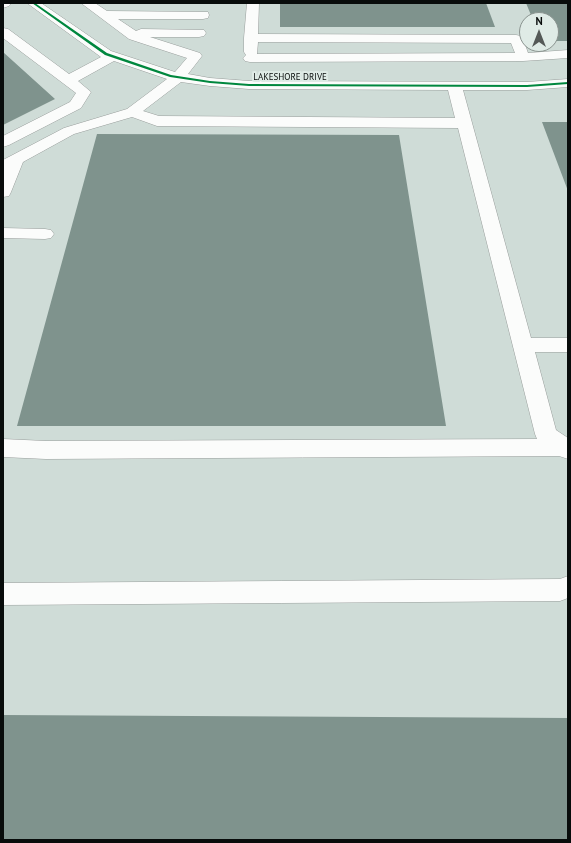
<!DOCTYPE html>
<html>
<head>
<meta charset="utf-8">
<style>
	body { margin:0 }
	#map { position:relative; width:571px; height:843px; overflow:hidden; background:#e2e8e5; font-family:"PT Sans",sans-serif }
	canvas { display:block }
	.frame { position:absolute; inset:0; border:4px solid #080c0b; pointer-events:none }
	.north { position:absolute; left:519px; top:12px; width:40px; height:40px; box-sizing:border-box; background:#dfebe6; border:1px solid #89928e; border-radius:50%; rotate:0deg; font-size:11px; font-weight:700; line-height:16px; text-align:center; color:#080c0b }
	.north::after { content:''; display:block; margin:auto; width:14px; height:18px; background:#545957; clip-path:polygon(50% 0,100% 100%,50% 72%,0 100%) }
</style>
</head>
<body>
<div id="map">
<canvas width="571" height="843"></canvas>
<div class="frame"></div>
<div class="north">N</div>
</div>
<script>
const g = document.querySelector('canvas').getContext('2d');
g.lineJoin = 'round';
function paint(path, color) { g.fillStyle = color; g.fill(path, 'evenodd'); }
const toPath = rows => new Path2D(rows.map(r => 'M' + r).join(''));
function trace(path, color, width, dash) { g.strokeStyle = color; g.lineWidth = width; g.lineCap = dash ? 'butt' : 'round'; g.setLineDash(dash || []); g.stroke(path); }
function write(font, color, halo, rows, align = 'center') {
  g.font = font + ' "PT Sans",sans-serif'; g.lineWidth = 4; g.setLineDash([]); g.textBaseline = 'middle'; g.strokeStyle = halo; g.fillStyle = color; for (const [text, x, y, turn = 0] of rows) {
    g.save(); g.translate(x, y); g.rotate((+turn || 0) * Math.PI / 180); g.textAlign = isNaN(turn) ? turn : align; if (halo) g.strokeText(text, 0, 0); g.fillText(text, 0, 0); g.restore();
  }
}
paint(toPath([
	[3,3,568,3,568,840,3,840],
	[527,20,551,20,551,44,527,44]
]), '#cfdcd7');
paint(toPath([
	[280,3,486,3,495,27,280,27],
	[526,3,568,3,568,41,551,41,551,20,533,20],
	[3,52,55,99,3,125],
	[542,122,568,122,568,191],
	[97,134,399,135,446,426,17,426],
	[3,715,568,718,568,840,3,840]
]), '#7f938d');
const minor = toPath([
	[3,3,11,3,9,6,3,8,3,3],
	[27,3,41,3,111,51,175,72,187,58,129,39,81,3,95,3,107,11,208,12,209,15,208,18,203,19,118,19,136,31,141,29,204,30,206,33,204,36,199,37,150,37,200,53,202,56,188,74,210,78,249,81,527,82,568,79,568,87,527,90,463,90,531,338,568,338,568,352,535,352,556,430,568,438,568,459,559,456,46,459,3,457,3,439,46,441,537,439,535,434,458,128,157,126,132,117,74,134,23,162,11,192,9,196,3,197,3,160,64,128,127,109,167,79,114,61,78,81,91,92,81,108,9,145,3,147,3,136,70,102,76,93,3,38,3,28,8,29,69,74,101,57,27,3],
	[181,82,210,86,249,89,448,90,455,118,159,116,143,111,181,82],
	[247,3,259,3,258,34,516,35,521,36,523,39,528,53,568,50,568,58,523,61,250,62,245,61,243,58,246,55,244,52,244,38,247,3],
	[258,42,511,43,515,53,257,54,258,42],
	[3,228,45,229,51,230,54,234,51,238,45,239,3,238,3,228],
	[568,576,568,598,560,601,3,605,3,583,560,579,568,576]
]);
trace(minor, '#999e9c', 1);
paint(minor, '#fbfcfb');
paint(toPath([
	[32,3,35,3,107,53,171,75,210,81,249,84,527,85,568,82,568,84,527,87,249,86,210,83,170,77,105,55,32,3]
]), '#00873e');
write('9px', '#080c0b', '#dfebe6', [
	["LAKESHORE DRIVE",290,77]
]);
</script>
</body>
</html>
